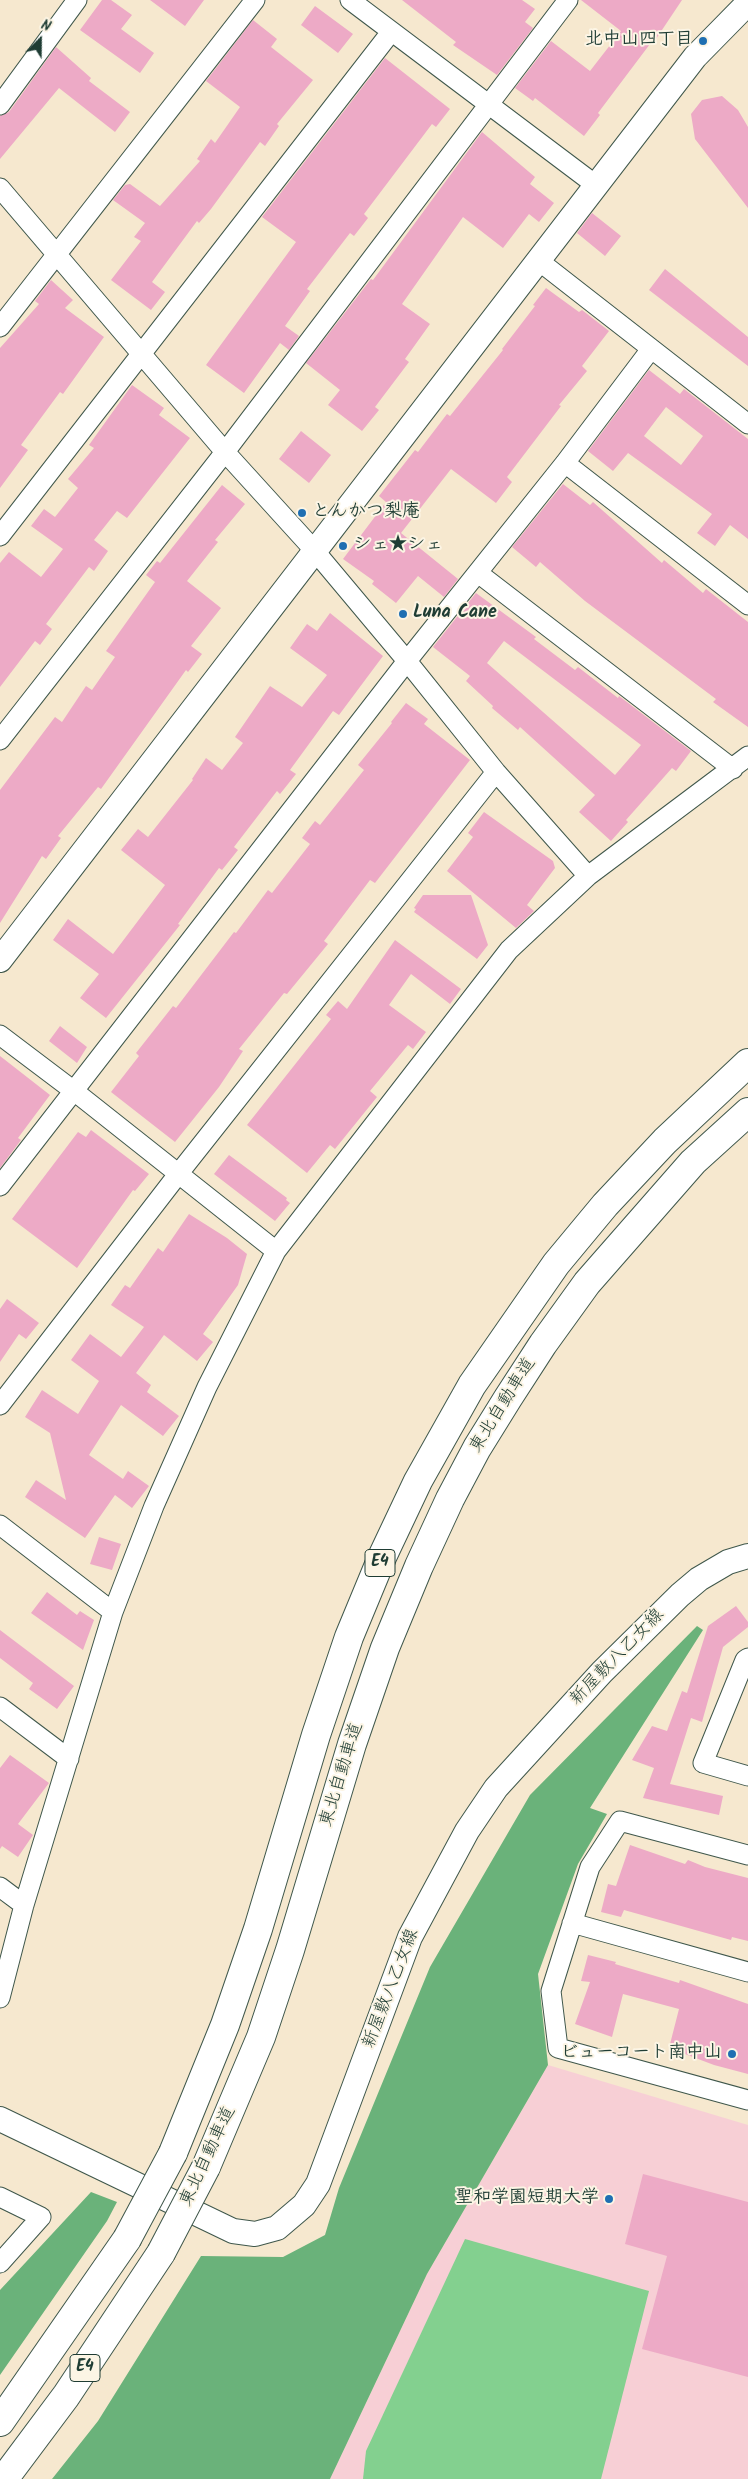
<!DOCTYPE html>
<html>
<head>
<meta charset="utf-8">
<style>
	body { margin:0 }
	#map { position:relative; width:748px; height:2479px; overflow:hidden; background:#f6e8cf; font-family:Kalam,sans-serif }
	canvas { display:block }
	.north { position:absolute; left:15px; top:15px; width:50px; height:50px; -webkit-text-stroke:4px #fcf5e5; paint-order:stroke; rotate:23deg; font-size:14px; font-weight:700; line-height:20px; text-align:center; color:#1f3d34 }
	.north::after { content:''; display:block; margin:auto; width:18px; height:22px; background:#1f3d34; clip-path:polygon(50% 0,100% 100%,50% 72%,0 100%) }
</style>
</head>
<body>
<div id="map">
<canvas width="748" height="2479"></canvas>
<div class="north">N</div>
</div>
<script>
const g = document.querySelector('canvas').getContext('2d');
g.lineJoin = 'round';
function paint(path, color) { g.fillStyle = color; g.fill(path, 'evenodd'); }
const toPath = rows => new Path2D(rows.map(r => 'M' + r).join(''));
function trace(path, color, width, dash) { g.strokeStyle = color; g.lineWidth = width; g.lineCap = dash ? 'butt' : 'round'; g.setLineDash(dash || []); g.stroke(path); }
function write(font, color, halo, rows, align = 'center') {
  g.font = font + ' Kalam,"Klee One",sans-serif'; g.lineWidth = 4; g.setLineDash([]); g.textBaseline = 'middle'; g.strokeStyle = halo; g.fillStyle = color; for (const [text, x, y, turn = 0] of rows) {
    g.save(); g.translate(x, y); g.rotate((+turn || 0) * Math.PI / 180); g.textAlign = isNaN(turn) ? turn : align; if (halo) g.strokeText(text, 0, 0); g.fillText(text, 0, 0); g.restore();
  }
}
paint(toPath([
	[548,2065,748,2125,748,2479,330,2479,427,2274]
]), '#f7cfd5');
paint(toPath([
	[465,2239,649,2291,601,2479,363,2479,366,2451]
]), '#83d08f');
paint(toPath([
	[697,1626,703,1630,590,1808,607,1814,578,1864,538,1974,548,2065,427,2274,330,2479,52,2479,98,2421,201,2256,283,2257,325,2235,339,2188,430,1967,530,1795],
	[91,2192,117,2202,107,2221,0,2375,0,2290]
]), '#6ab27a');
paint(toPath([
	[102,0,111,0,132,15,121,29,154,53,140,73,80,30],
	[150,0,204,0,185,26],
	[402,0,522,0,535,9,525,22,533,28,497,75,453,45,456,42],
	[581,0,682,0,652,45,650,44,598,113,600,115,584,136,535,98,533,101,515,88,551,41,590,71,621,31],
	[315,6,353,34,338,53,301,25],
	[253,20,277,39,271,47,313,80,277,124,279,126,265,146,260,142,211,209,199,223,197,221,152,282,165,292,151,310,111,280,141,241,134,237,145,223,113,200,125,185,130,184,160,206,200,161,197,159,211,139,215,143,240,107,206,81],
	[56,47,91,78,89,81,130,112,115,132,59,88,0,159,0,116,9,112],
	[385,58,450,109,436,127,432,124,364,214,368,218,354,236,350,233,307,289,310,291,285,326,299,336,289,350,280,343,244,393,206,365,296,242,262,217],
	[722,96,738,110,748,127,748,208,695,139,691,114,702,100],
	[482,132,535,177,530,184,554,203,539,222,529,214,503,248,463,217,402,304,430,324,405,359,409,362,375,407,379,410,362,431,328,405,340,390,306,363,371,279,373,280],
	[592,213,621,236,605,256,577,233],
	[665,269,748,337,748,366,649,290],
	[51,280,73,300,65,308,104,337,63,394,60,392,21,445,28,450,0,488,0,348,39,304,35,301],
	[546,288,579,312,582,310,609,331,582,366,587,371,559,405,561,406,507,477,512,482,496,503,451,469,401,533,458,579,444,597,418,576,396,603,372,584,374,581,343,559,386,502,379,496,415,450,418,452,447,414,450,416,503,350,502,349,535,306,533,305],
	[649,370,680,394,684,389,748,439,748,539,730,525,715,546,697,533,712,514,628,453,613,471,588,451],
	[666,407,703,436,681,465,644,436],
	[132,385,164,408,159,415,190,438,127,518,117,511,94,540,108,551,94,571,89,567,46,624,52,629,40,645,35,641,0,687,0,563,9,552,41,577,63,549,31,526,44,509,55,517,78,488,68,479,94,448,89,445],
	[301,431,331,455,309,483,279,459],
	[563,484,590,505,593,502,662,563,664,560,703,593,706,589,748,622,748,727,713,702,716,699,585,601,540,562,536,567,512,547],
	[222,485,245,504,215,540,218,542,187,581,221,608,191,646,202,654,188,672,186,670,101,789,98,787,58,836,61,838,46,859,42,856,0,923,0,790,55,717,62,722,86,686,92,690,115,657,106,651,155,582,146,575,157,561,160,563],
	[476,593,536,637,534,639,575,670,578,667,618,698,619,696,691,751,676,771,672,768,626,820,628,822,611,841,579,812,595,795,520,727,518,730,492,708,493,706,466,681,470,676,433,647],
	[504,641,641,745,615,775,487,663],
	[330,613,383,656,339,715,333,711,290,770,296,774,280,794,277,791,234,847,238,850,222,870,219,868,178,924,180,925,106,1018,80,998,99,974,53,940,68,919,113,954,165,885,121,850,138,829,148,837,193,780,192,779,206,758,222,770,243,743,235,737,270,686,302,707,327,675,290,648,307,624,317,631],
	[406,703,428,719,424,724,470,760,375,883,370,880,324,941,328,944,287,994,284,993,239,1049,243,1051,219,1087,175,1142,111,1092,139,1056,136,1053,173,1006,176,1008,234,932,236,933,268,890,272,893,310,844,302,838,315,821,320,825,364,770,358,765,392,723,391,722],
	[484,812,553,861,555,868,527,905,534,911,516,928,447,871,473,837,468,833],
	[423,895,471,895,488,945,477,959,414,912,416,909,414,908],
	[395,940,461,989,450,1004,411,974,389,1005,426,1032,413,1049,408,1045,370,1091,377,1097,335,1149,330,1145,307,1173,247,1125,331,1019,326,1015,338,1001,347,1009],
	[60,1026,87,1047,77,1063,49,1041],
	[0,1056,50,1095,18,1138,21,1140,0,1168],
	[91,1130,149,1174,135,1191,133,1190,77,1268,12,1219,78,1132,86,1137],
	[229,1155,287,1198,286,1200,290,1203,275,1221,214,1174],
	[189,1214,227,1238,247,1254,238,1285,203,1334,213,1342,197,1361,164,1335,136,1373,151,1385,147,1392,179,1416,163,1436,121,1405,89,1455,123,1479,128,1471,149,1486,132,1508,115,1495,85,1538,25,1497,36,1480,66,1500,50,1433,25,1417,42,1390,78,1414,99,1381,71,1360,90,1334,121,1357,144,1327,111,1305,125,1285,130,1288,158,1248,163,1252],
	[7,1299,39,1323,26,1339,19,1334,0,1362,0,1309],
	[99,1537,121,1544,112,1570,90,1564],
	[47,1592,77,1615,80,1611,94,1620,83,1650,31,1613],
	[736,1606,748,1622,748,1627,723,1647,702,1722,691,1718,670,1784,723,1796,719,1815,643,1798,654,1768,632,1760,652,1726,667,1731,682,1691,687,1693,708,1626],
	[0,1630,74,1686,57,1709,29,1689,33,1683,0,1658],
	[10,1755,49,1783,18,1824,33,1835,18,1857,2,1846,0,1849,0,1768],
	[630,1845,685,1864,688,1860,705,1867,748,1878,748,1941,732,1937,731,1940,624,1910,621,1917,601,1912,608,1884,616,1886],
	[588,1955,616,1962,615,1964,679,1983,680,1980,748,2004,748,2074,714,2065,669,2048,679,2009,623,1994,612,2037,575,2024,590,1982,581,1981],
	[643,2174,748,2202,748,2377,642,2349,667,2256,625,2244]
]), '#edaac6');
const minor = toPath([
	[350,0,597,186],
	[0,105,77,0],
	[0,188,225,452,314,550,407,661,496,772,588,876],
	[539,261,748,424],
	[0,327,255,0],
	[565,463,748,605],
	[0,536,391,32],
	[478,573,733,769],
	[0,740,225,452,568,0],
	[0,1035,74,1091,276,1251],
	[0,1186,407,661,565,463,651,349],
	[0,1405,179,1173,496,772],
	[0,1525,113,1612],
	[748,1658,745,1660,703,1763,748,1776],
	[0,1707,69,1759],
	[748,1855,620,1821,590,1867,551,1991,558,2048,748,2100],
	[0,1887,24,1905],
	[572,1923,748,1972],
	[0,1998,24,1905,113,1612,154,1506,207,1387,276,1251,509,950,588,876,748,756],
	[0,2197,41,2217,0,2263]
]);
const tertiary = toPath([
	[0,960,695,57,748,3],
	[0,2119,233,2231,255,2234,277,2228,304,2205,318,2184,410,1937,467,1831,496,1788,602,1672,680,1595,699,1579,728,1562,748,1556]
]);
const motorway = toPath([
	[173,2153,225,2025,258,1929,316,1735,349,1637,383,1555,418,1481,472,1385,556,1264,605,1205,665,1141,748,1063],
	[206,2167,261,2037,290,1950,352,1744,385,1648,419,1566,450,1499,477,1448,508,1398,543,1344,587,1283,693,1162,748,1112],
	[0,2422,127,2239],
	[4,2479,66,2396,161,2253]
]);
trace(minor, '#3f574b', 21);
trace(tertiary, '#3f574b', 26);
trace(motorway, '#3f574b', 30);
trace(minor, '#fff', 19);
trace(tertiary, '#fff', 24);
trace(motorway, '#fff', 28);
const motorwayBridge = toPath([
	[127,2239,173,2153],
	[161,2253,206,2167]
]);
trace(motorwayBridge, '#3f574b', 30, []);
trace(motorwayBridge, '#fff', 28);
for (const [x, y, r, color] of [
	[703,41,5,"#1f6fb2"],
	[302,513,5,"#1f6fb2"],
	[343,546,5,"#1f6fb2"],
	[403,614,5,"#1f6fb2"],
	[732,2054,5,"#1f6fb2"],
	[609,2199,5,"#1f6fb2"]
]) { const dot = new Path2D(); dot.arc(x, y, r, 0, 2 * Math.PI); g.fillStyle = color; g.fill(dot); trace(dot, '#fcf5e5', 2); }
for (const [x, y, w] of [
	[380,1563,30],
	[85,2368,30]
]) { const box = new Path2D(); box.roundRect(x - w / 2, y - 13.5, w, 27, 4); g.fillStyle = '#fcf5e5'; g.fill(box); trace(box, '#1f3d34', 1); }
write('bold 16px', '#1f3d34', null, [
	["E4",380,1563],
	["E4",85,2368]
]);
write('bold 18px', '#1f3d34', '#fcf5e5', [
	["北中山四丁目",693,41],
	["とんかつ梨庵",312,513,"left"],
	["シェ★シェ",353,546,"left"],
	["Luna Cane",413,614,"left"],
	["ビューコート南中山",722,2054],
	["聖和学園短期大学",599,2199]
], 'right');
write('18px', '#1f3d34', '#fcf5e5', [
	["東北自動車道",504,1406,-58],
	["新屋敷八乙女線",618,1658,-46],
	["東北自動車道",343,1775,-73],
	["新屋敷八乙女線",392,1989,-69],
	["東北自動車道",209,2157,-65]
]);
</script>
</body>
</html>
